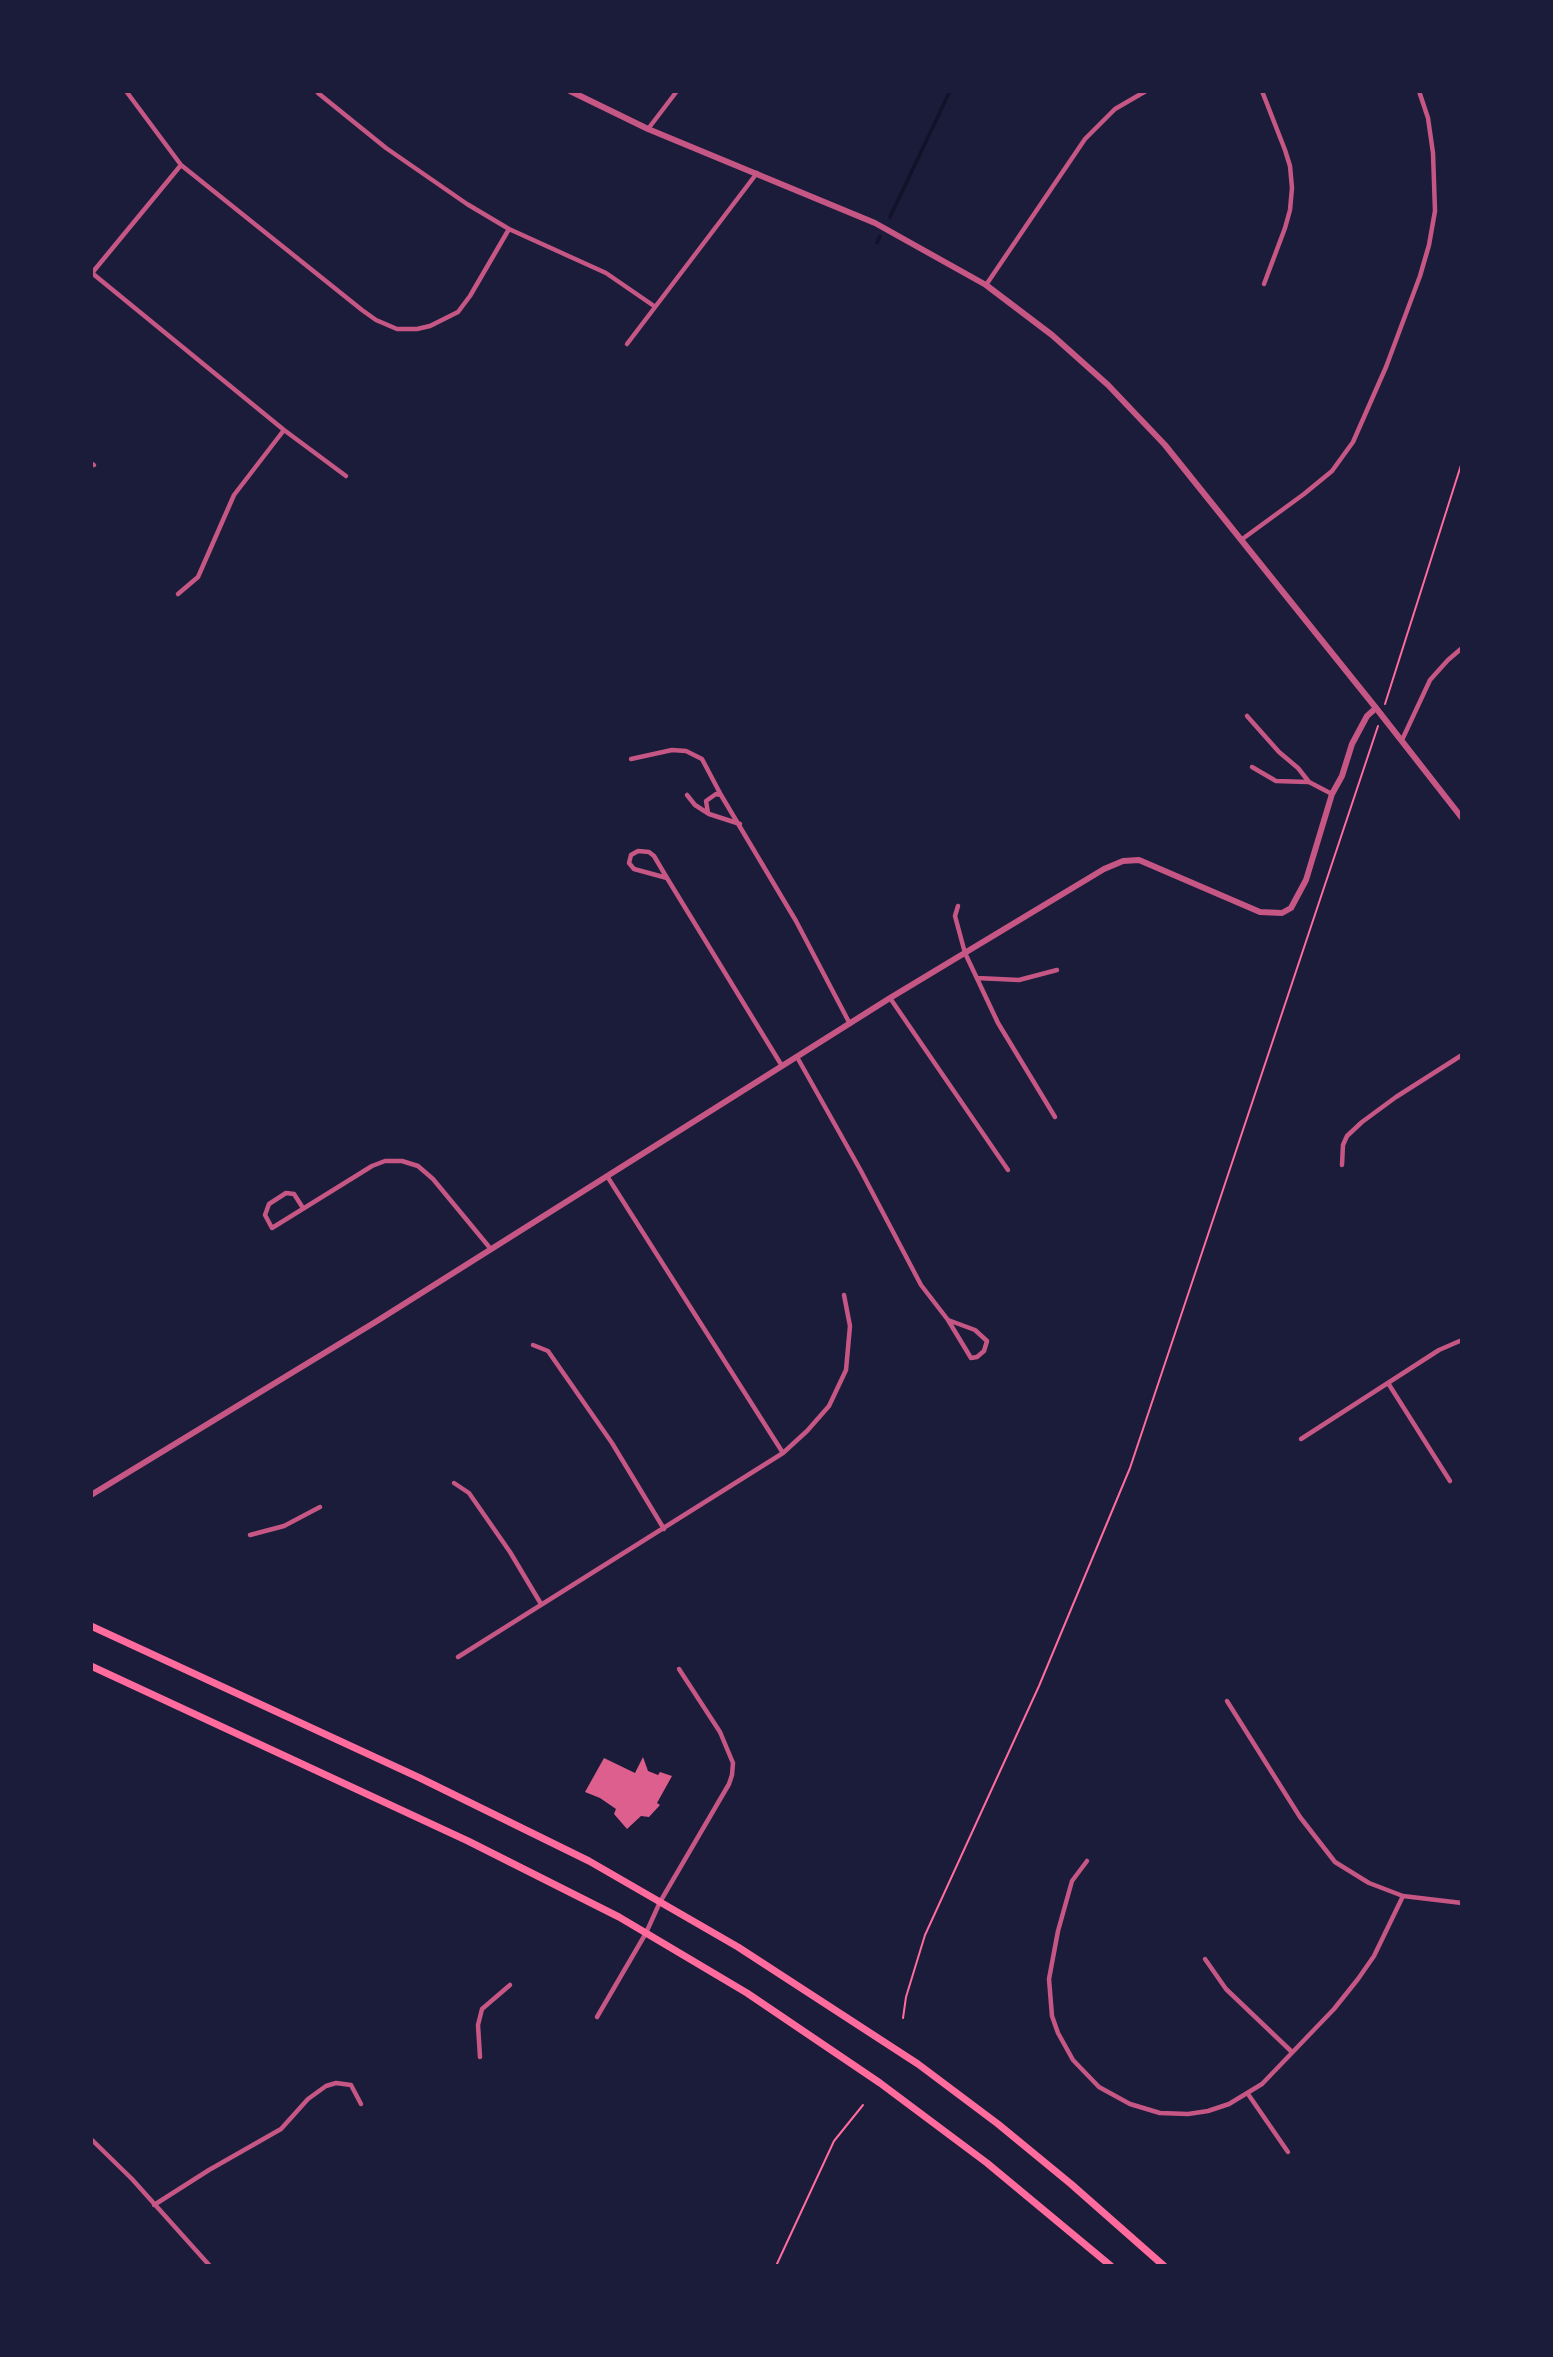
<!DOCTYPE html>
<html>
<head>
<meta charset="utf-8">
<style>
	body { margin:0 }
	#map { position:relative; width:1553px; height:2357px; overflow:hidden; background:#1b1b3a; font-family:"Titillium Web",sans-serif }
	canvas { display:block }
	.frame { position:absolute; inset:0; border:93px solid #1b1b3a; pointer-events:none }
</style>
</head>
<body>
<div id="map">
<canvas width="1553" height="2357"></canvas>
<div class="frame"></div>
</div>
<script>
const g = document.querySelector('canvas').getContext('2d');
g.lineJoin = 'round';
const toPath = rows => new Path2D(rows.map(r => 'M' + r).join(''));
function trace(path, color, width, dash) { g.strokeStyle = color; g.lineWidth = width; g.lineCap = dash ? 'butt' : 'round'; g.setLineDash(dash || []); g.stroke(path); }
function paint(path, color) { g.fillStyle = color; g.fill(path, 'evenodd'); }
trace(toPath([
	[890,217,950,91],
	[877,243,880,236]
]), '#12122b', 3.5);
paint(toPath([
	[643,1757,648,1771,658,1775,660,1772,672,1776,657,1803,660,1805,649,1817,641,1816,627,1829,614,1814,616,1809,600,1798,585,1792,604,1758,635,1773]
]), '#dd5f8e');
trace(toPath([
	[1385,704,1462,462],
	[903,2018,906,1997,925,1935,1039,1686,1130,1468,1378,726],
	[776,2266,834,2141,863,2105]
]), '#ff6b9d', 2);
trace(toPath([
	[126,91,181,165,362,310,376,320,397,329,417,329,430,326,458,312,470,296,509,229],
	[1262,91,1285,150,1290,166,1292,188,1290,210,1285,228,1264,284],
	[318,93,386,148,467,204,509,229,606,273,654,306],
	[648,129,677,91],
	[92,273,284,430,346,476],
	[92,273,181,165],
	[986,285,1085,139,1115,109,1146,91],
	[627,344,757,173],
	[91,463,94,465],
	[1241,540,1304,494,1332,471,1353,442,1386,367,1420,276,1429,245,1435,211,1433,153,1428,118,1419,91],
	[178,594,198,577,234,495,284,430],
	[1247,716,1279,752,1298,768,1309,782,1332,794],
	[1402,740,1430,680,1448,660,1462,648],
	[631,759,672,750,686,751,702,759,721,795,796,921,850,1024],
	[1252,767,1276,781,1308,782],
	[687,795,695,805,709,814,740,824],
	[708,813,706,801,716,794,721,795],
	[638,851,649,852,654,856,667,878,634,869,629,863,631,855,638,851],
	[667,878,782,1066],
	[958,906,955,916,965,953,998,1023,1055,1117],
	[977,978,1019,980,1057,970],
	[890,998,1008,1170],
	[797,1057,861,1171,921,1285,948,1320],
	[1342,1165,1343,1145,1347,1136,1362,1122,1396,1097,1462,1055],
	[607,1176,783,1453],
	[303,1208,294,1194,286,1193,269,1204,265,1215,272,1228,372,1166,385,1161,402,1161,418,1166,433,1179,490,1248],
	[948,1320,975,1330,987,1341,984,1351,977,1357,971,1358,948,1320],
	[533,1345,548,1351,612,1443,664,1529],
	[1388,1383,1450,1481],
	[1301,1439,1439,1350,1462,1340],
	[454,1483,469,1493,510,1552,541,1604],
	[250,1535,284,1526,320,1507],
	[458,1657,783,1453,807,1431,829,1406,846,1370,850,1326,844,1295],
	[1227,1701,1300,1817,1335,1862,1369,1883,1403,1896,1462,1903],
	[1087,1861,1072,1881,1058,1931,1049,1979,1052,2016,1058,2033,1073,2060,1099,2087,1130,2104,1160,2113,1188,2114,1208,2111,1229,2104,1262,2084,1334,2009,1358,1979,1374,1956,1403,1896],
	[1205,1959,1226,1989,1292,2052],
	[597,2017,646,1933,660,1902,729,1784,732,1775,733,1763,720,1732,679,1669],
	[480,2057,478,2025,482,2009,510,1985],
	[1248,2094,1288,2152],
	[91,2139,132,2179,210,2266],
	[154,2205,209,2170,281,2129,308,2099,326,2086,336,2083,351,2085,361,2104]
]), '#c65784', 4.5);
trace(toPath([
	[570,91,648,129,875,223,986,285,1052,335,1108,385,1165,445,1376,708,1462,818],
	[91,1495,377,1321,890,998,1104,869,1123,861,1139,860,1260,912,1282,913,1291,908,1306,880,1332,794,1342,776,1352,744,1367,716,1376,708]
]), '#c65784', 6);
trace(toPath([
	[91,1626,420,1778,589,1861,738,1947,918,2064,998,2124,1071,2184,1164,2266],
	[91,1666,468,1841,619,1917,747,1993,880,2083,987,2163,1111,2266]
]), '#ff6b9d', 7);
</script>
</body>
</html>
